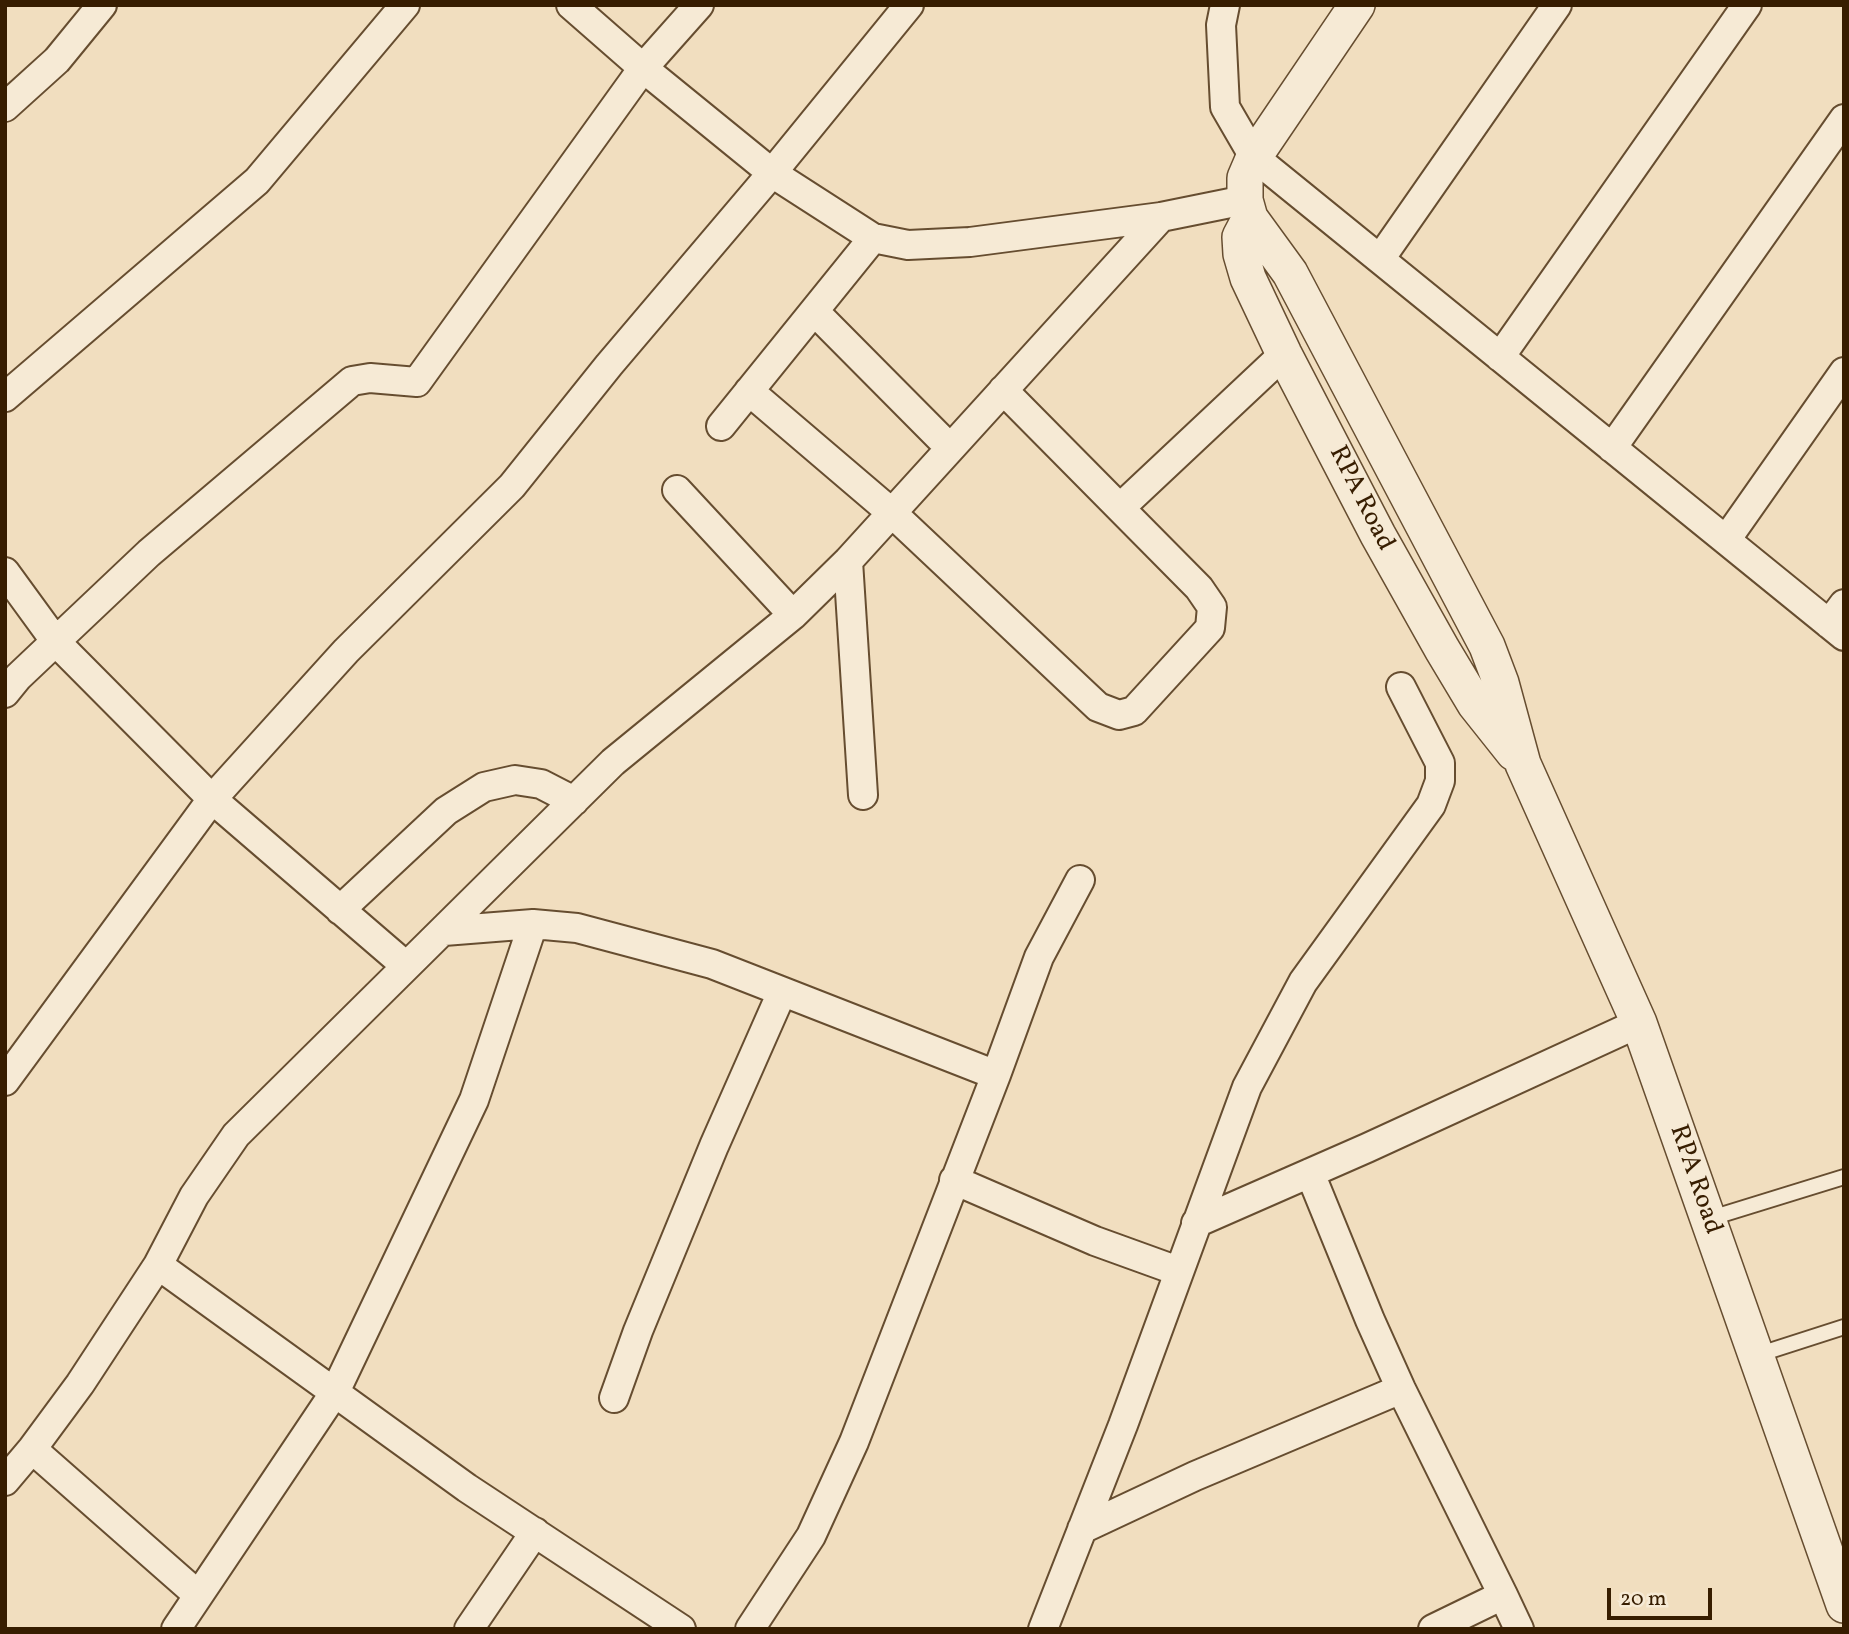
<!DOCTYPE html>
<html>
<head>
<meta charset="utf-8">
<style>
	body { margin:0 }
	#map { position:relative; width:1849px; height:1634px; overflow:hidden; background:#f1debf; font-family:Vollkorn,serif }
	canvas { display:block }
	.frame { position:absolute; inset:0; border:7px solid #371d00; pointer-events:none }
	.scale { position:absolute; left:1607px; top:1588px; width:105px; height:32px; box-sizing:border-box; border:4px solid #371d00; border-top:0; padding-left:9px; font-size:21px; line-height:24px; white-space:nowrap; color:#371d00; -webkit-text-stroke:5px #f6ead5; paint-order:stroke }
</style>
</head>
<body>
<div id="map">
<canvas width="1849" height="1634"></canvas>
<div class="frame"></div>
<div class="scale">20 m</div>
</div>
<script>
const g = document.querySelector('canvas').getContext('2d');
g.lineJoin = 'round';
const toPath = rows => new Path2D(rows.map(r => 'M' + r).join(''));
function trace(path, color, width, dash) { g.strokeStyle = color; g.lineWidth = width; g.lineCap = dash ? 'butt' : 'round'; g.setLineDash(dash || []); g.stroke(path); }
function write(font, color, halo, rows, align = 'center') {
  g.font = font + ' Vollkorn,serif'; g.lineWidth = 5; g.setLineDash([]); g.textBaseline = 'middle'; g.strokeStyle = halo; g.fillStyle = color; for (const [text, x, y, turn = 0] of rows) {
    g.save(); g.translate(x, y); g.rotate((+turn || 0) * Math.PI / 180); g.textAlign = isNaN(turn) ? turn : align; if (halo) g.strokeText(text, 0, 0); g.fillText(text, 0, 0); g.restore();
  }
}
const service = toPath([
	[1708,1219,1844,1177],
	[1757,1355,1844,1327]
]);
const minor = toPath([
	[571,5,643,68,772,173,873,238,908,245,970,242,1161,217,1245,200],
	[1225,5,1221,25,1225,107,1254,157,1844,636],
	[5,107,57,60,102,5],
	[1380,259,1557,5],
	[814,311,950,448],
	[1500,357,1747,5],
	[749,391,892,513,1098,707,1119,715,1134,711,1210,628,1212,607,1199,588,1003,390],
	[5,397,257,181,405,5],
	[721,426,873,238],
	[1612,448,1844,119],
	[677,490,793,615],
	[1120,508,1284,354],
	[1726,540,1844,372],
	[848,561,863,795],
	[5,572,56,642,212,799,5,1081],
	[1829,624,1844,604],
	[5,693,18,677,149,553,352,381,370,378,417,382,643,68,699,5],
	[340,910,446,811,484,787,515,780,541,784,574,801],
	[444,931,533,924,577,928,712,964,996,1075,854,1442,811,1536,750,1629],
	[406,966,212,799,346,651,512,486,609,365,772,173,909,5],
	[996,1075,1039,957,1080,880],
	[1310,1173,1370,1320,1401,1389,1503,1595],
	[954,1180,1095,1241,1178,1271],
	[1196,1223,1367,1148,1639,1023],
	[614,1398,638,1331,714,1146,782,992],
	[32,1449,198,1595],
	[5,1481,32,1449,80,1384,158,1265],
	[1082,1529,1195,1476,1401,1389],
	[176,1629,335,1392,474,1100,533,924],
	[469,1629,535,1532],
	[681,1629,467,1488,158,1265,194,1196,236,1135,613,762,793,615,848,561,1161,217],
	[1043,1629,1123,1425,1247,1087,1303,982,1431,805,1440,781,1440,763,1401,687],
	[1433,1629,1503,1595,1519,1629]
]);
const tertiary = toPath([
	[1357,5,1254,157,1245,178,1245,200,1250,218,1290,273,1487,646,1501,683,1523,764,1639,1023,1844,1605],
	[1250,218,1240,237,1241,254,1248,278,1284,354,1378,535,1442,649,1475,704,1514,753]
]);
trace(service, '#664d30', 18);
trace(minor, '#664d30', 32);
trace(tertiary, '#664d30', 38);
trace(service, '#f6ead5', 14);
trace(minor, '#f6ead5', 28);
trace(tertiary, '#f6ead5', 35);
write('26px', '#371d00', '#f6ead5', [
	["RPA Road",1360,499,63],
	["RPA Road",1694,1180,71]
]);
</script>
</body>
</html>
